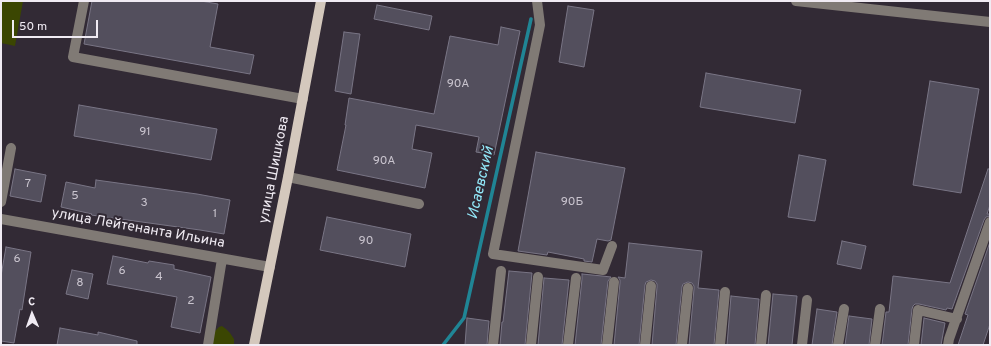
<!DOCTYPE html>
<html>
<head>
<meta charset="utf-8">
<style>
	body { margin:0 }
	#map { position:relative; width:991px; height:346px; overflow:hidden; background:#322a35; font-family:Overpass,sans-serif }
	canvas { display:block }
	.frame { position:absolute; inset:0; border:2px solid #f0ebf3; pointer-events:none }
	.north { position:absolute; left:12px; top:294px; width:40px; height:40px; -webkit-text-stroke:3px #322a35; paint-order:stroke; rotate:358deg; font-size:11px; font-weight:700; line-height:16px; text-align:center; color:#f0ebf3 }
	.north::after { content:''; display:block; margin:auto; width:14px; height:18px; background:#f0ebf3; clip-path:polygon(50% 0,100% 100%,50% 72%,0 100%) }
	.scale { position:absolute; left:12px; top:20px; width:86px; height:18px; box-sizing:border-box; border:2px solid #f0ebf3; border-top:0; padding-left:5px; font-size:12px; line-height:14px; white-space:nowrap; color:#f0ebf3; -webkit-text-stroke:3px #322a35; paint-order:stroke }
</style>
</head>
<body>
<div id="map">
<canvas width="991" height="346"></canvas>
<div class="frame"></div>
<div class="north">С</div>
<div class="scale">50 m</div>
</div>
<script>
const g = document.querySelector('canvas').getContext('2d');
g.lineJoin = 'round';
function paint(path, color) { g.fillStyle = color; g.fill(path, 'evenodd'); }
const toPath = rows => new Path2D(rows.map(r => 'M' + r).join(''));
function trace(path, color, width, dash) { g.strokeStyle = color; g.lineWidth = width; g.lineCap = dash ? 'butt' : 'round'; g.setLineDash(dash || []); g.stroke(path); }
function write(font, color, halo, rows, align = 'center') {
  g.font = font + ' Overpass,sans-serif'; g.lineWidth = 4; g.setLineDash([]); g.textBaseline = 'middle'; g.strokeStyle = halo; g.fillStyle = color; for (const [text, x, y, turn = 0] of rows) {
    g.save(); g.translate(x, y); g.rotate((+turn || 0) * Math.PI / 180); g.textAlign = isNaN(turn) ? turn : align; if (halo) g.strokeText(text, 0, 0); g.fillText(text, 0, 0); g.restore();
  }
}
paint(toPath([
	[1,1,23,1,15,46,1,43],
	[222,326,226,329,230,333,234,339,234,345,210,345,212,334,219,327]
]), '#3b4602');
trace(toPath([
	[443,345,464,318,531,19]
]), '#208595', 3.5);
const building = toPath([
	[92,1,201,1,218,4,210,47,254,55,250,74,84,44,92,1],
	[377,5,432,16,429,30,374,19,377,5],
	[568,6,594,10,584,67,559,62,568,6],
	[501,27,520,31,494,155,476,152,479,137,416,125,412,149,432,153,425,188,337,170,346,125,345,125,349,98,434,114,450,36,498,45,501,27],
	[344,32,360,34,351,94,335,91,344,32],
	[706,73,801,90,795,123,700,107,706,73],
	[930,81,979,89,961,193,913,185,930,81],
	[79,105,217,129,211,160,74,136,79,105],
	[536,152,625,168,611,240,608,241,597,239,592,262,584,261,584,259,548,252,547,255,518,251,536,152],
	[799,155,826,160,815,221,788,217,799,155],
	[15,169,46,175,41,202,10,196,15,169],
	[988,169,990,169,990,205,987,214,990,214,990,216,986,217,984,220,952,309,947,308,946,310,919,304,915,304,913,306,912,309,908,345,882,345,886,312,889,312,893,276,950,283,988,169],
	[96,180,197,194,230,200,224,234,200,230,91,215,92,214,61,207,66,182,95,188,96,180],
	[327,217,411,234,405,267,320,250,327,217],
	[842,241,866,246,861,269,837,264,842,241],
	[990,242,990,324,983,345,958,345,968,315,965,314,990,242],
	[629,243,702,251,698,288,719,290,714,345,689,345,694,289,694,286,692,283,688,282,683,284,682,287,676,345,652,345,657,287,657,284,655,281,651,280,646,282,645,285,639,345,614,345,620,283,620,280,618,277,625,278,629,243],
	[6,247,31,252,22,310,20,309,14,343,1,341,1,276,6,247],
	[113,256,148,263,149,261,174,265,174,269,211,277,200,333,171,327,177,297,107,284,113,256],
	[72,270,93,274,88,299,66,294,72,270],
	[509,271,532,273,525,345,500,345,502,322,503,322,509,271],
	[582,274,602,276,611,277,608,281,601,345,575,345,582,279,582,274],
	[544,278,569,280,562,345,538,345,544,278],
	[773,294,797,296,792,345,768,345,773,294],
	[731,296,759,299,755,345,727,345,731,296],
	[817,309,837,312,832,345,812,345,817,309],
	[849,316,872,319,869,345,845,345,849,316],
	[467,318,489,321,487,345,465,345,467,318],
	[924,318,945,323,941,345,921,345,924,318],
	[60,328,98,335,98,332,137,341,137,345,57,345,60,328]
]);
paint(building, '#534f5d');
trace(building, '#797585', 1);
trace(toPath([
	[84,1,73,57,303,99],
	[537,1,540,25,493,254,603,270,612,246],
	[796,1,990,22],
	[288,177,419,204],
	[1,202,11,148],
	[1,219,270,267],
	[208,345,222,259],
	[493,345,501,271],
	[531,345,538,277],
	[568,345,576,278],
	[607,345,614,282],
	[645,345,651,286],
	[682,345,688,288],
	[720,345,725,292],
	[761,345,766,295],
	[802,345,807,300],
	[838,345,844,309],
	[875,345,880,309],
	[914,345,918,310,957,319],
	[948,345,949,339,990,222]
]), '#807a75', 10);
trace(toPath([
	[254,345,288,177,321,1]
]), '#d4c8bd', 10);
write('12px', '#c9c4ce', null, [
	["90А",458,85],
	["91",145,133],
	["90А",384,162],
	["7",28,185],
	["5",75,197],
	["90Б",572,203],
	["3",144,204],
	["1",215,215],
	["90",366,242],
	["6",17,260],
	["6",122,272],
	["4",159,278],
	["8",80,284],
	["2",191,302]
]);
write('14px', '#f0ebf3', '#322a35', [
	["улица Шишкова",275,170,-79],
	["улица Лейтенанта Ильина",138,229,10]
]);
write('italic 15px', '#93e9fa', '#322a35', [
	["Исаевский",482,183,-77]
]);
</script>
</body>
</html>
